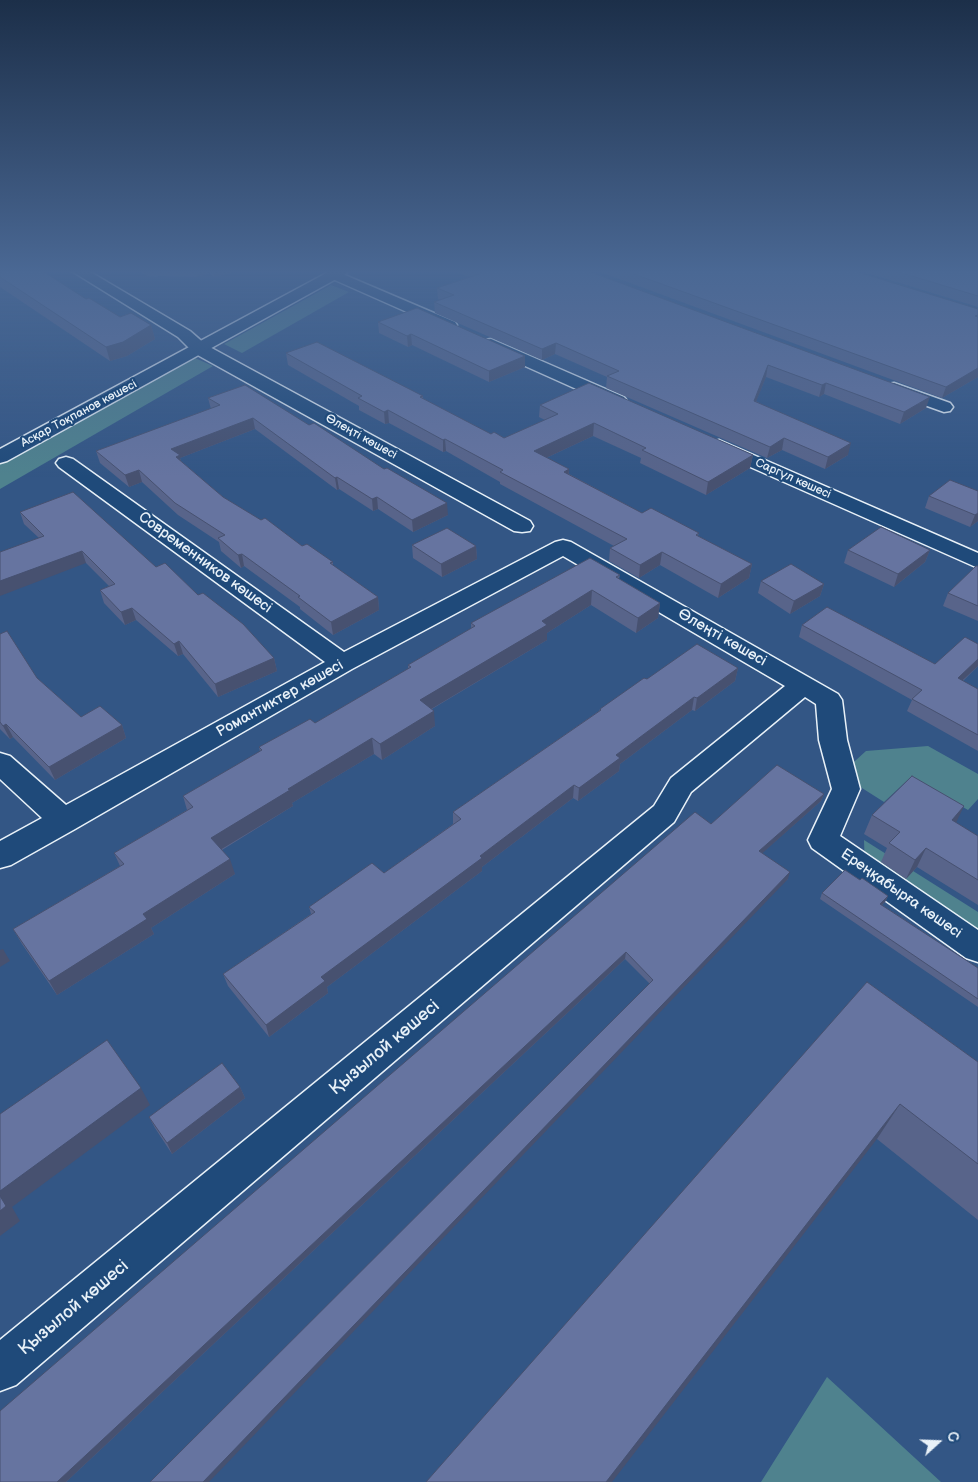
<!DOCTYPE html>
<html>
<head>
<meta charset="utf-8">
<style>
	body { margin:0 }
	#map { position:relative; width:978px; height:1482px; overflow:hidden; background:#335685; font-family:"Balsamiq Sans",sans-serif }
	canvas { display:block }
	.north { position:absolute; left:913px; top:1417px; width:50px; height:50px; -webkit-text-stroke:4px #1f4a7a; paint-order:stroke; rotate:70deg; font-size:14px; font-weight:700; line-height:20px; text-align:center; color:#e8f1f8 }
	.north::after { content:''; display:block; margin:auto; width:18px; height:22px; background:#e8f1f8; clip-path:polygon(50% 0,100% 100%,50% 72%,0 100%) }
</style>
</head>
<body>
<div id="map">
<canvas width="978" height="1482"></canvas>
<div class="north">С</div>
</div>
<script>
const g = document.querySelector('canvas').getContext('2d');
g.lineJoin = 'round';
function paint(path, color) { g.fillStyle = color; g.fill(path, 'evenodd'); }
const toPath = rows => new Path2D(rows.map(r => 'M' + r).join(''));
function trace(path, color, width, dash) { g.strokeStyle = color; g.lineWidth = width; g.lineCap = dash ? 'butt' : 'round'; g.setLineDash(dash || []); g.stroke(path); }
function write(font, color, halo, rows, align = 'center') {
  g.font = font + ' "Balsamiq Sans",sans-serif'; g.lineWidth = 4.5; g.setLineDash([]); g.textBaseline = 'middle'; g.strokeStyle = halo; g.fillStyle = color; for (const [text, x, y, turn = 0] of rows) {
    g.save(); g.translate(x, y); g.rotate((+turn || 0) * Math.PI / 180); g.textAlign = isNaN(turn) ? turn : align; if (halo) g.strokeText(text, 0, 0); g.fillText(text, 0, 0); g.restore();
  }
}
paint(toPath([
	[331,285,349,292,242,353,224,344],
	[195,358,213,366,0,489,0,464],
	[928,746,978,774,978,799,968,810,911,777,884,802,854,783,845,770,866,751],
	[864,840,978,912,978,942,865,870],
	[827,1377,941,1482,761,1482]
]), '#4f828e');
const street = toPath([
	[70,270,87,270,190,331,206,345,530,521,533,526,530,531,522,532,514,531,194,353,178,337,70,270],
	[333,270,455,322,457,325,455,328,449,330,443,328,328,277,326,274,328,271,333,270],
	[491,339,624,397,627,401,624,405,618,406,612,405,485,348,483,344,485,340,491,339],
	[894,383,950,403,953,407,950,411,944,412,888,392,885,388,888,384,894,383],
	[719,440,978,553,978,568,712,450,709,446,712,442,719,440],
	[66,457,73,459,344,652,555,542,563,540,571,542,838,694,842,700,847,740,860,789,840,836,978,930,978,962,966,958,812,848,808,840,832,789,819,740,816,704,805,697,691,792,674,822,16,1385,0,1391,0,1340,654,806,671,778,785,686,563,556,352,669,75,829,11,865,0,868,0,841,42,818,0,779,0,753,10,756,66,805,325,662,59,467,56,463,59,459,66,457]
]);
const secondary = toPath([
	[332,270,349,270,347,273,7,461,0,463,0,449,332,270]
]);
trace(street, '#e8f1f8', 3);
trace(secondary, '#e8f1f8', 3);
paint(street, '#1f4a7a');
paint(secondary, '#1f4a7a');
paint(toPath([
	[0,270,86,299,120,317,151,325,155,339,127,356,110,361,0,287],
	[138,270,240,270,214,277,210,273,197,277,147,276],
	[457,270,585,270,926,408,900,424,824,394,819,397,766,377,756,401,848,455,825,469,782,450,767,458,606,388,607,377,555,354,542,360,435,313,434,302,441,300,438,299,437,288,469,277,457,272],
	[595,270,851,270,978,309,978,377,942,398],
	[857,270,978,270,978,307],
	[378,322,525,356,525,367,489,382,412,345,408,347,379,333],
	[286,353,423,396,423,399,491,434,504,438,545,420,539,417,540,405,753,455,750,468,706,495,640,463,641,458,593,436,546,458,569,469,569,474,642,513,699,533,698,536,752,564,749,578,718,598,660,565,639,578,609,561,610,548,614,546,500,484,500,482,446,451,443,452,389,423,385,424,359,410,359,406,288,365],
	[245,385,448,515,413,532,378,509,373,511,339,489,337,490,255,429,180,458,181,461,223,497,302,546,333,562,333,566,378,597,379,610,333,635,300,609,300,607,244,566,241,568,221,551,219,542,178,515,142,482,129,487,100,463,96,451,211,409,208,398],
	[978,491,978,521,970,527,925,508,929,496],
	[20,512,156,567,198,595,274,658,277,671,218,697,183,654,178,656,136,620,125,625,104,603,100,590,109,586,86,563,39,538,24,524],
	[412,545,476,546,477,559,442,577,413,558],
	[848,550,930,550,925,562,894,587,844,563],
	[978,566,978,621,943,606,948,593],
	[620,575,619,579,660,603,658,618,636,633,591,605,547,633,547,640,432,709,435,726,382,760,374,754,292,803,293,806,222,850,235,874,151,928,154,934,57,995,22,944,13,929,120,866,114,853,187,810,183,796,260,752,259,747,315,723,408,669,408,665,471,629,471,623],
	[761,581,824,584,820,596,790,614,758,593],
	[802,625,935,664,978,644,978,666,963,681,978,689,978,751,907,711,912,700,799,637],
	[0,634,37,678,81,717,122,725,126,738,55,780,13,737,10,739,0,729],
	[738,668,735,681,695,711,692,710,620,764,619,771,578,801,573,798,482,867,482,871,327,987,328,993,269,1037,228,986,223,974,311,914,309,907,384,873,453,824,453,812,599,711,600,709,647,679],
	[824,794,821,801,762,853,788,879,650,984,625,959,66,1482,0,1482,711,824],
	[872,815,956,823,978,836,978,905,917,867,906,879,881,862,887,848,864,834],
	[860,880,888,896,885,902,882,905,978,968,978,1007,820,899,822,893],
	[867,982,978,1062,978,1220,877,1139],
	[240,1087,245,1098,172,1154,155,1128,149,1117]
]), '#58648a');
paint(toPath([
	[196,270,209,270,210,273,197,277],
	[213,270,240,270,214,277],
	[151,325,155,339,127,356,110,361,106,347],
	[411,334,412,345,408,347,407,336],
	[556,343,555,354,542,360,542,349],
	[525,356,525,367,489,382,489,371],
	[768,365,766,377,752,412,754,401],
	[978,368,978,377,942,398,946,387],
	[826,383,824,394,819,397,822,385],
	[930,397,926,408,900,424,904,412],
	[388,410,389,423,385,424,384,412],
	[253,418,255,429,180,458,183,467,171,449],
	[594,423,593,436,533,464,534,451],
	[784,438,782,450,767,458,770,447],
	[445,439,446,451,443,452,443,440],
	[851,443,848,455,825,469,828,457],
	[753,455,750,468,706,495,708,482],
	[569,469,568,482,564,472],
	[139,470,142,482,129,487,125,475],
	[337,477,339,489,337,490,335,478],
	[377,497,378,509,373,511,372,499],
	[447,503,448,515,413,532,412,520],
	[978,513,978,521,970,527,975,515],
	[476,546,477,559,442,577,441,564],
	[930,550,925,562,894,587,898,574],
	[82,551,86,563,0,596,0,581],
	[662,552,660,565,639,578,640,565],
	[242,554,244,566,241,568,238,555],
	[752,564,749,578,718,598,721,584],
	[824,584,820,596,790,614,794,601],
	[592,590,591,605,547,633,547,640,421,715,420,700,542,621],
	[378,597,379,610,333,635,331,622],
	[660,603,658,618,636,633,638,618],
	[132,608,136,620,125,625,121,612],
	[179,641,183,654,178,656,174,644],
	[274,658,277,671,218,697,215,684],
	[978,659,978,666,952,690,958,678],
	[738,668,735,681,695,711,697,698],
	[694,697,692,710,620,764,619,771,578,801,579,788,616,755],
	[434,711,435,726,382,760,380,744],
	[6,724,13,737,10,739,3,726],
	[122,725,126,738,55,780,49,767],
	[372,738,374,754,292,803,293,806,215,853,211,838,288,789],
	[574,785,573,798,482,867,482,871,327,987,328,993,269,1037,266,1025,321,977,480,856],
	[824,794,821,801,757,858,759,851],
	[964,806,955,825,952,820],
	[926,848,917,867,906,879,915,860],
	[230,859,235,874,151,928,154,934,57,995,49,981,143,914],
	[790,872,788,879,209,1482,203,1482],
	[888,896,885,902,877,910,880,904],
	[3,949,10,961,0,967,0,950],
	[626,952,625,959,66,1482,57,1482],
	[240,1087,245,1098,172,1154,167,1143],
	[141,1088,150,1105,12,1207,20,1221,0,1236,0,1191],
	[900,1104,877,1139,612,1482,606,1482]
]), '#475170');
const building = toPath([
	[0,270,41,270,86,299,89,298,120,317,131,313,151,325,123,342,106,347,0,277,0,270],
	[475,270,585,270,930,397,904,412,826,383,822,385,768,365,754,401,851,443,828,457,784,438,770,447,607,376,619,371,556,343,542,349,434,302,454,295,437,288,482,273,475,270],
	[623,270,851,270,978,309,978,315,975,316,978,317,978,368,946,387,623,270],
	[892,270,978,270,978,296,892,270],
	[417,308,525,356,489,371,411,334,407,336,378,322,417,308],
	[317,342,423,396,420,397,491,434,494,432,504,438,558,414,540,405,589,383,753,455,708,482,642,450,646,448,594,423,534,451,569,469,564,472,642,513,651,508,699,533,696,535,752,564,721,584,662,552,640,565,610,548,627,539,500,472,503,470,445,439,443,440,388,410,384,412,358,398,362,396,286,353,317,342],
	[245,385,309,425,314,423,384,469,387,468,447,503,412,520,377,497,372,499,337,477,335,478,253,418,171,449,180,455,176,457,223,497,261,520,265,518,302,546,307,544,333,562,330,563,378,597,331,622,298,597,300,596,242,554,238,555,218,538,225,535,175,503,139,470,125,475,96,451,220,405,208,398,245,385],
	[950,480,978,491,978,513,975,515,929,496,950,480],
	[73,492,156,567,165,563,198,595,203,593,243,624,274,658,215,684,179,641,174,644,132,608,121,612,100,590,115,584,82,551,0,581,0,552,44,536,20,512,73,492],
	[881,527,930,550,898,574,848,550,881,527],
	[447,528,476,546,441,564,412,545,447,528],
	[590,558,620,575,616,577,660,603,638,618,592,590,542,621,547,625,420,700,434,711,380,744,372,738,288,789,290,790,211,838,230,859,143,914,147,919,49,981,13,929,124,864,114,853,193,807,183,796,262,750,259,747,310,719,315,723,411,667,408,665,475,626,471,623,590,558],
	[791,564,824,584,794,601,761,581,791,564],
	[976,566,978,566,978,606,948,593,976,566],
	[827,607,935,664,965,637,978,644,978,659,958,678,978,689,978,735,912,699,922,690,802,625,827,607],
	[7,631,37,678,81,717,100,706,122,725,49,767,6,724,3,726,0,722,0,634,7,631],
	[697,644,738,668,697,698,694,697,616,755,620,758,579,788,574,785,480,856,482,858,321,977,325,981,266,1025,223,974,315,912,309,907,372,863,384,873,461,819,453,812,601,710,600,709,644,678,647,679,697,644],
	[777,765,824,794,759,851,790,872,203,1482,150,1482,653,980,626,952,57,1482,0,1482,0,1411,695,812,711,824,777,765],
	[912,776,964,806,952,820,978,836,978,880,926,848,915,860,889,843,900,832,872,815,912,776],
	[845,870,860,880,862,878,888,896,880,904,978,968,978,999,822,893,845,870],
	[867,982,978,1062,978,1164,900,1104,606,1482,426,1482,867,982],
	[107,1040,141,1088,0,1191,0,1114,107,1040],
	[222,1063,240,1087,167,1143,149,1117,222,1063],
	[0,1196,6,1206,0,1211,0,1196]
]);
paint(building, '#6674a0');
trace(building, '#475170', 1);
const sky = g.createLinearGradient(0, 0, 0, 477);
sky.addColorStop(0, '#1c2f49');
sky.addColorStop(0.57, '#4a6894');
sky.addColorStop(1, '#4a689400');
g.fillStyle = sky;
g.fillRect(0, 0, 978, 477);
write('12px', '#e8f1f8', '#1f4a7a', [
	["Асқар Тоқпанов көшесі",79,414,-28],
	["Өлеңті көшесі",361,437,29],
	["Саргүл көшесі",793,479,24]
]);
write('15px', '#e8f1f8', '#1f4a7a', [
	["Современников көшесі",205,563,36],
	["Өлеңті көшесі",722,638,30],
	["Романтиктер көшесі",280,699,-29],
	["Ереңқабырға көшесі",901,894,35]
]);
write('18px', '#e8f1f8', '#1f4a7a', [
	["Қызылой көшесі",385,1048,-40],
	["Қызылой көшесі",74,1308,-40]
]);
</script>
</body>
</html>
